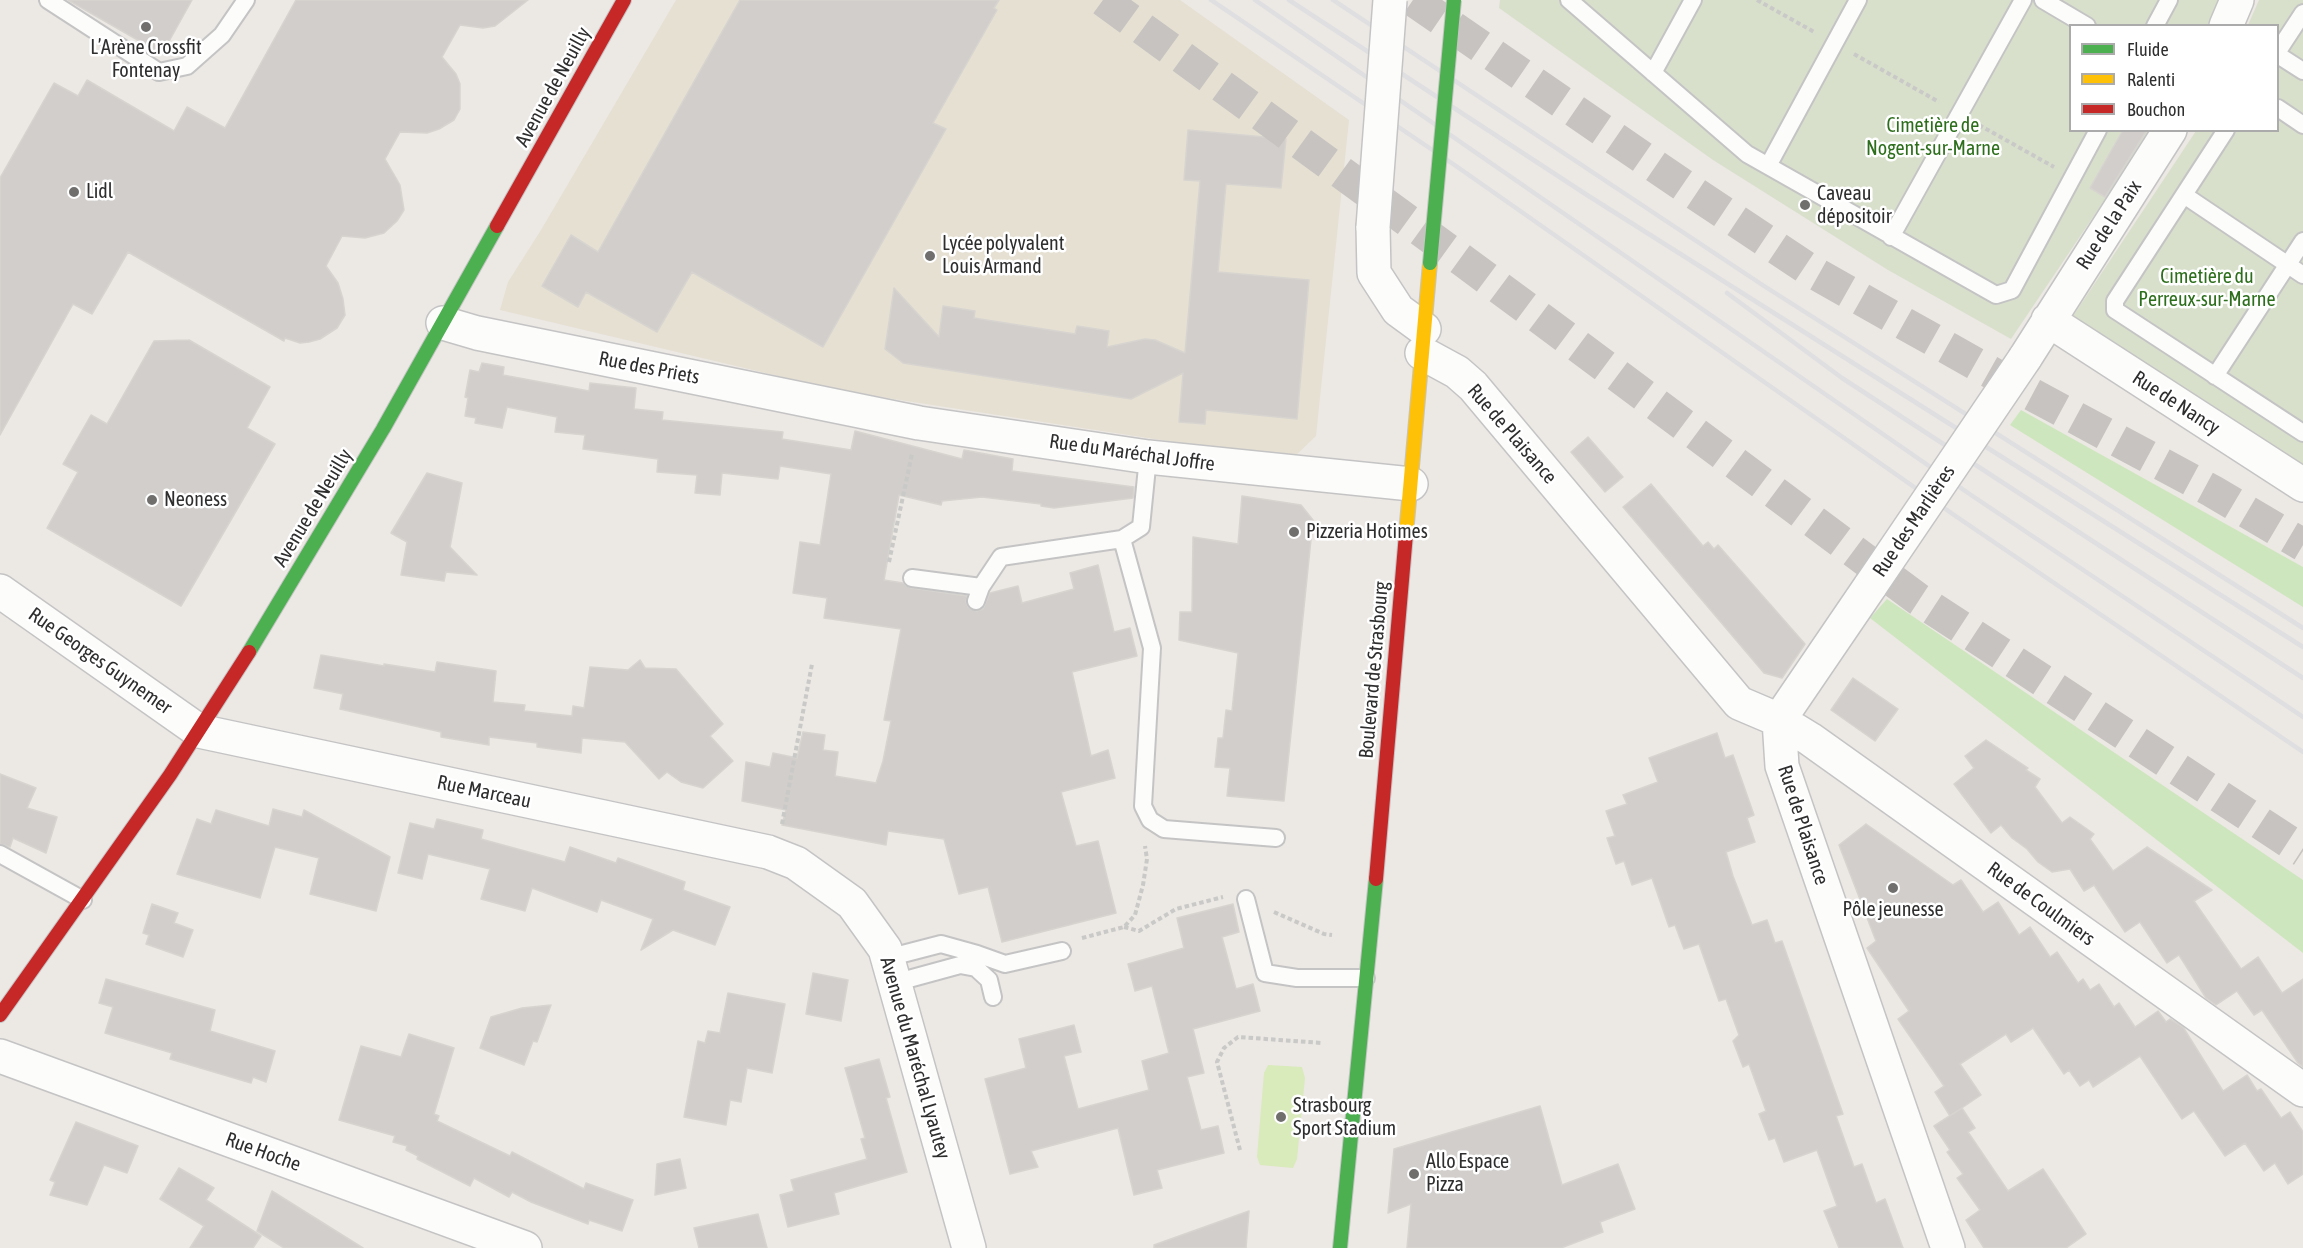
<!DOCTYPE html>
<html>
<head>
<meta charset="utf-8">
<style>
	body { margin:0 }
	#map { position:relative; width:2303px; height:1248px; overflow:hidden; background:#ece8e4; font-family:"Asap Condensed",sans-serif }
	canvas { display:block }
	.legend { position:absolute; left:2069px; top:24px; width:210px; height:108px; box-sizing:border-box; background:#fff; border:2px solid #ababab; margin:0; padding:8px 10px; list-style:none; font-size:18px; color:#2e2e2e }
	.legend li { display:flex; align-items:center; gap:12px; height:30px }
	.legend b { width:30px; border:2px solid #ababab }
</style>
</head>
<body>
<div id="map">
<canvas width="2303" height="1248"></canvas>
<ul class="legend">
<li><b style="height:8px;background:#4caf50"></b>Fluide</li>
<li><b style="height:8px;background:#ffc107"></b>Ralenti</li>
<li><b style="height:8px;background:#c62828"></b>Bouchon</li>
</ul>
</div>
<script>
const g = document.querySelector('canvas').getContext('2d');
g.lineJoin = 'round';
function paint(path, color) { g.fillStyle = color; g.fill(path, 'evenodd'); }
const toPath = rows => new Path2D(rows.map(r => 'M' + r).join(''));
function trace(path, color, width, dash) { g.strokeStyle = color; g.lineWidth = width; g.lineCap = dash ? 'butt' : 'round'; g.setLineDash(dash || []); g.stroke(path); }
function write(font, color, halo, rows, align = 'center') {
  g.font = font + ' "Asap Condensed",sans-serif'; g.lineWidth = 5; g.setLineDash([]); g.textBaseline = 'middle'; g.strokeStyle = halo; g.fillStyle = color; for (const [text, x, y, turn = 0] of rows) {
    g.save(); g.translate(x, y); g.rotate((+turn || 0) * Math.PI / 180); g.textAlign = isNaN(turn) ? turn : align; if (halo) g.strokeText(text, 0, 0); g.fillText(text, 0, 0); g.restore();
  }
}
paint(toPath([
	[676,0,1180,0,1349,120,1316,436,1291,460,841,391,500,310,508,282,541,230]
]), '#e6e0d3');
paint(toPath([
	[2021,410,2303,567,2303,607,2010,425],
	[1887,599,2303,880,2303,953,1870,618]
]), '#cee6be');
paint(toPath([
	[1500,0,2219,0,2208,25,2070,26,2070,130,2151,131,2011,339,1888,270,1713,160,1499,8],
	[2259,0,2303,0,2303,466,2073,316,2196,131,2278,130,2278,26,2248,25]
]), '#d8e0cc');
paint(toPath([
	[1268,1065,1302,1067,1305,1078,1297,1159,1293,1168,1260,1165,1257,1157,1264,1073]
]), '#d9eabb');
const building = toPath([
	[68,0,192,0,162,54,68,0],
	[296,0,528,0,495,26,483,28,460,25,442,57,456,74,460,84,460,109,454,120,439,129,427,133,400,132,385,159,400,185,404,210,397,221,384,233,365,238,342,236,326,266,338,283,343,299,345,315,337,328,320,339,309,342,300,343,285,338,284,341,128,252,92,314,73,304,0,435,0,178,54,83,78,96,87,80,174,131,187,107,225,128,296,0],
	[740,0,999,0,994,8,997,10,933,123,946,129,823,347,692,272,657,332,586,292,578,307,542,286,571,235,598,252,740,0],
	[1188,130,1286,139,1281,188,1226,184,1218,272,1309,280,1297,419,1206,410,1205,424,1179,422,1183,373,1131,399,903,363,885,349,894,288,939,337,943,306,975,311,974,318,1075,334,1077,326,1109,331,1107,347,1145,339,1155,340,1185,353,1200,181,1184,180,1188,130],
	[2123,130,2147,130,2105,197,2090,188,2123,130],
	[189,340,270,387,247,428,275,444,181,606,47,528,78,472,63,464,91,415,107,424,154,341,189,340],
	[482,363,504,367,503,375,589,391,590,383,636,388,634,409,663,412,662,420,783,432,782,439,851,450,855,431,962,459,964,450,1013,459,1012,471,1134,487,1133,498,1054,508,1041,506,1041,504,982,497,942,501,941,505,899,495,884,580,903,583,911,588,967,596,966,602,968,607,977,611,983,609,990,593,1018,586,1022,603,1074,589,1070,573,1098,565,1114,632,1130,628,1137,656,1072,672,1091,756,1108,750,1115,778,1061,792,1076,846,1098,841,1116,913,1002,942,988,887,959,894,944,839,888,831,886,845,782,825,786,810,742,801,746,762,770,767,773,753,797,758,803,732,825,735,823,750,838,752,835,776,876,783,883,761,891,721,884,720,901,629,824,618,827,598,793,593,800,542,820,545,831,474,780,466,778,479,722,473,720,495,695,493,697,475,657,472,658,459,583,449,585,435,555,432,557,417,507,407,502,428,475,423,476,418,465,416,468,398,465,397,470,370,479,372,482,363],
	[1588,437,1623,477,1605,492,1571,452,1588,437],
	[427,473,462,483,450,547,477,575,446,572,444,581,401,575,407,542,391,533,427,473],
	[1651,484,1703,546,1708,542,1714,549,1718,545,1805,644,1782,678,1764,673,1623,507,1651,484],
	[1242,496,1301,505,1313,520,1284,801,1227,796,1230,768,1215,767,1218,738,1223,738,1226,710,1232,711,1238,653,1179,640,1180,612,1192,612,1193,537,1238,544,1242,496],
	[321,655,384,666,384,664,435,672,437,662,496,671,493,702,525,705,524,711,572,716,573,706,584,708,590,667,628,670,640,660,645,668,676,669,723,724,710,736,733,761,703,788,681,782,667,772,659,779,625,742,582,738,581,753,537,747,537,743,489,737,489,745,441,737,441,732,340,709,343,694,314,688,321,655],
	[1853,678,1898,709,1875,741,1831,710,1853,678],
	[1717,733,1725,758,1733,755,1754,815,1747,818,1755,842,1726,852,1733,876,1752,925,1767,920,1775,943,1782,941,1843,1114,1836,1116,1854,1167,1862,1164,1876,1203,1885,1199,1903,1248,1839,1248,1824,1211,1837,1206,1817,1150,1784,1162,1775,1138,1769,1140,1759,1114,1766,1111,1749,1064,1743,1067,1733,1041,1739,1035,1726,999,1719,1001,1699,944,1684,949,1675,925,1669,927,1652,878,1632,885,1624,861,1616,864,1607,838,1615,836,1606,811,1627,804,1623,795,1658,782,1649,758,1717,733],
	[1986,740,2028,768,2026,770,2040,779,2035,787,2062,823,2070,817,2094,834,2090,839,2113,871,2147,847,2212,890,2194,901,2241,969,2258,957,2282,993,2303,979,2303,1067,2298,1063,2262,1010,2254,1015,2237,991,2216,1005,2206,998,2179,955,2167,963,2140,922,2125,932,2094,885,2084,891,2070,869,2052,872,2038,862,2027,849,2012,838,2001,825,1991,833,1954,784,1974,768,1965,756,1986,740],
	[0,774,36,788,27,808,57,817,46,853,13,838,10,847,0,844,0,774],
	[273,809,302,817,304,810,390,857,376,911,310,894,319,858,275,847,260,898,177,874,197,819,211,824,216,810,269,826,273,809],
	[437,819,483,830,481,839,565,862,570,847,616,863,618,858,685,882,683,890,730,907,715,945,673,930,641,950,653,919,601,900,597,912,532,888,525,911,481,899,490,869,428,854,422,879,398,873,410,823,434,829,437,819],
	[1866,824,1953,885,1961,880,1983,912,1998,902,2019,935,2030,927,2050,957,2057,952,2078,983,2083,979,2090,990,2099,984,2114,1007,2119,1003,2135,1027,2158,1011,2166,1022,2170,1019,2183,1027,2223,1091,2247,1075,2257,1091,2261,1089,2281,1118,2290,1112,2303,1132,2303,1174,2288,1184,2275,1163,2264,1171,2245,1143,2225,1156,2194,1111,2182,1119,2140,1056,2093,1087,2089,1080,2080,1086,2069,1070,2064,1074,2033,1028,2011,1042,2006,1034,1960,1064,1981,1095,1950,1116,1935,1092,1944,1086,1898,1019,1909,1011,1867,948,1876,941,1839,845,1866,824],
	[152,904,178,913,174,923,193,930,183,957,146,944,149,935,143,933,152,904],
	[1233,904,1239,932,1222,937,1236,989,1253,984,1260,1011,1193,1029,1204,1073,1187,1077,1201,1130,1218,1126,1224,1153,1157,1170,1162,1188,1134,1195,1118,1128,1031,1151,1038,1167,1010,1174,985,1079,1026,1068,1019,1039,1074,1025,1081,1052,1064,1056,1078,1109,1149,1090,1142,1061,1169,1053,1152,986,1135,991,1128,964,1184,948,1177,918,1233,904],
	[813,973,848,980,841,1021,806,1014,813,973],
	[106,979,215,1010,210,1031,275,1051,266,1082,253,1077,251,1083,170,1059,172,1053,105,1033,113,1007,99,1003,106,979],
	[728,993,785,1004,772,1073,747,1068,741,1102,730,1100,726,1125,684,1117,698,1041,705,1043,708,1031,720,1033,728,993],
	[551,1005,537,1042,533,1041,524,1065,480,1048,491,1017,522,1008,551,1005],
	[409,1034,454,1048,434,1114,439,1116,437,1121,510,1156,512,1152,584,1189,586,1183,633,1200,622,1231,589,1220,588,1224,531,1202,512,1192,509,1197,474,1178,470,1186,417,1159,418,1156,406,1150,407,1146,393,1142,395,1136,339,1120,361,1046,401,1057,409,1034],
	[879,1059,890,1097,886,1098,907,1172,834,1193,839,1214,788,1227,780,1195,794,1191,791,1180,867,1159,861,1139,865,1138,845,1068,879,1059],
	[1540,1106,1562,1185,1618,1164,1635,1209,1600,1222,1603,1232,1561,1248,1407,1248,1411,1204,1388,1213,1394,1149,1540,1106],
	[1962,1108,1975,1128,1968,1132,2008,1191,2043,1169,2086,1234,2066,1248,1984,1248,1966,1220,1980,1210,1957,1178,1963,1174,1947,1152,1950,1150,1934,1126,1962,1108],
	[76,1122,138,1146,127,1173,104,1165,87,1205,50,1195,55,1182,50,1180,76,1122],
	[680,1159,686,1188,655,1195,657,1164,680,1159],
	[179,1168,214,1188,206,1200,261,1236,253,1248,190,1248,204,1226,160,1199,179,1168],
	[272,1191,363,1248,284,1248,257,1231,272,1191],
	[1249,1211,1246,1248,1154,1248,1154,1245,1249,1211],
	[758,1214,767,1248,699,1248,694,1228,758,1214]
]);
paint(building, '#d1cecb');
trace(building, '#d7d4d0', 1.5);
trace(toPath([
	[1103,0,1462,260,1918,599,2303,851],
	[1413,0,1690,190,1811,271,1992,373,2212,491,2303,545]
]), '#c6c3c0', 33, [33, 16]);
const lane = toPath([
	[48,0,159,72,187,66,222,35,246,0],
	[1569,0,1747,154,1996,295,2012,290,2098,130],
	[2043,0,2087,26],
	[2155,26,2169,0],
	[2278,51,2303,13],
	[2278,55,2303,71],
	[1653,73,1693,0],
	[2278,108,2303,125],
	[2226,130,2115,301,2115,310,2303,433],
	[1768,166,1858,0],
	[2184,195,2303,275],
	[1891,237,2023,0],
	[2215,376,2303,241],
	[1148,457,1141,527,1122,539,1152,648,1143,806,1150,820,1164,829,1276,838],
	[912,578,981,587],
	[976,601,981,587,1001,557,1122,539],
	[0,854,83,900],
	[1246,899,1265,973,1297,978,1366,978],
	[887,958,941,944,977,954,1005,964,1062,951],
	[894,983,960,965,976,968,989,980,993,997]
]);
const street = toPath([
	[2226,26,2237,0],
	[1373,227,1374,273,1398,310,1424,329],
	[2048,320,2303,485],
	[443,323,477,333,919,423,1148,457,1411,484],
	[1422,353,1457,372,1473,386,1739,703,1779,720,1810,739,2303,1090],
	[2025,358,2170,130],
	[0,591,199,731,768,852,796,863,852,903,885,949,969,1248],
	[1779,720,1782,766,1948,1248],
	[1779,720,1871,585],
	[0,1056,525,1248]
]);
const fast = toPath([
	[249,652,383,429,497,226],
	[1340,1248,1376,879]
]);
const slow = toPath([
	[1406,534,1430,263]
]);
const jam = toPath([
	[497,226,624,0],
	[1376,879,1406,534],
	[0,1015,170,775,249,652]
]);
trace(lane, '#c5c4c5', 20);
trace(street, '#c5c4c5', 36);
trace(fast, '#c5c4c5', 16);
trace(slow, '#c5c4c5', 16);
trace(jam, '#c5c4c5', 16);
trace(toPath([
	[1757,0,1816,33],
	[1854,54,1939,102],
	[1979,125,2054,167],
	[889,562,912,454],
	[782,824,812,664],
	[1274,912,1324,934,1332,935],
	[1124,927,1139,931,1176,909,1223,897],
	[1082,938,1124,927,1135,915,1143,885,1147,859,1145,846],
	[1240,1150,1217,1062,1224,1048,1238,1037,1322,1043]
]), '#c9c9c8', 4, [4.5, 3]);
trace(lane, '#fcfcfb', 16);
trace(street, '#fcfcfb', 33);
trace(fast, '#4caf50', 14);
trace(slow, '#ffc107', 14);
trace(jam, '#c62828', 14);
trace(toPath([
	[1211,0,1456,166,1954,515,2303,752],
	[1255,0,1971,495,2303,717],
	[1289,0,1587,195,2303,647],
	[1333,0,1764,286,2303,628],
	[1727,293,1842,378,2303,678]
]), '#dfdfe1', 4.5);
const streetBridge = toPath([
	[1373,227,1390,0],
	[1871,585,2025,358]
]);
const fastBridge = toPath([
	[1430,263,1454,0]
]);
trace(streetBridge, '#c5c4c5', 36, []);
trace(fastBridge, '#c6c5c4', 16, []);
trace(streetBridge, '#fcfcfb', 33);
trace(fastBridge, '#4caf50', 14);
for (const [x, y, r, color] of [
	[146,27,6,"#706f6e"],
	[74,192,6,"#706f6e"],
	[1805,205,6,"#706f6e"],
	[930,256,6,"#706f6e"],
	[152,500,6,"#706f6e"],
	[1294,532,6,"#706f6e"],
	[1893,888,6,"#706f6e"],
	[1281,1117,6,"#706f6e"],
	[1414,1174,6,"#706f6e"]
]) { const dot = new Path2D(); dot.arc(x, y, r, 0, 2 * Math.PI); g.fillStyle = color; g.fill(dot); trace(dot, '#fff', 2); }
write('20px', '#2e2e2e', '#fff', [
	["L’Arène Crossfit",146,48,"center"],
	["Fontenay",146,71,"center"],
	["Lidl",86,192],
	["Caveau",1817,194],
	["dépositoir",1817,217],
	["Lycée polyvalent",942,244],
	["Louis Armand",942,267],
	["Neoness",164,500],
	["Pizzeria Hotimes",1306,532],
	["Pôle jeunesse",1893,910,"center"],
	["Strasbourg",1293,1106],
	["Sport Stadium",1293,1129],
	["Allo Espace",1426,1162],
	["Pizza",1426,1185]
], 'left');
write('20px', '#2e2e2e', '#fff', [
	["Avenue de Neuilly",553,87,-61],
	["Rue de la Paix",2109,225,-57],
	["Rue des Priets",649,368,11],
	["Rue de Nancy",2176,403,33],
	["Rue de Plaisance",1512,434,49],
	["Rue du Maréchal Joffre",1132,453,8],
	["Avenue de Neuilly",313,508,-59],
	["Rue des Marlières",1914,521,-56],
	["Rue Georges Guynemer",100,661,35],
	["Boulevard de Strasbourg",1374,670,-85],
	["Rue Marceau",484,792,12],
	["Rue de Plaisance",1803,825,72],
	["Rue de Coulmiers",2041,904,36],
	["Avenue du Maréchal Lyautey",915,1058,74],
	["Rue Hoche",263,1152,20]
]);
write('20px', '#2c6e1b', '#fff', [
	["Cimetière de",1933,126],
	["Nogent-sur-Marne",1933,149],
	["Cimetière du",2207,277],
	["Perreux-sur-Marne",2207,300]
]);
</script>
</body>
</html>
